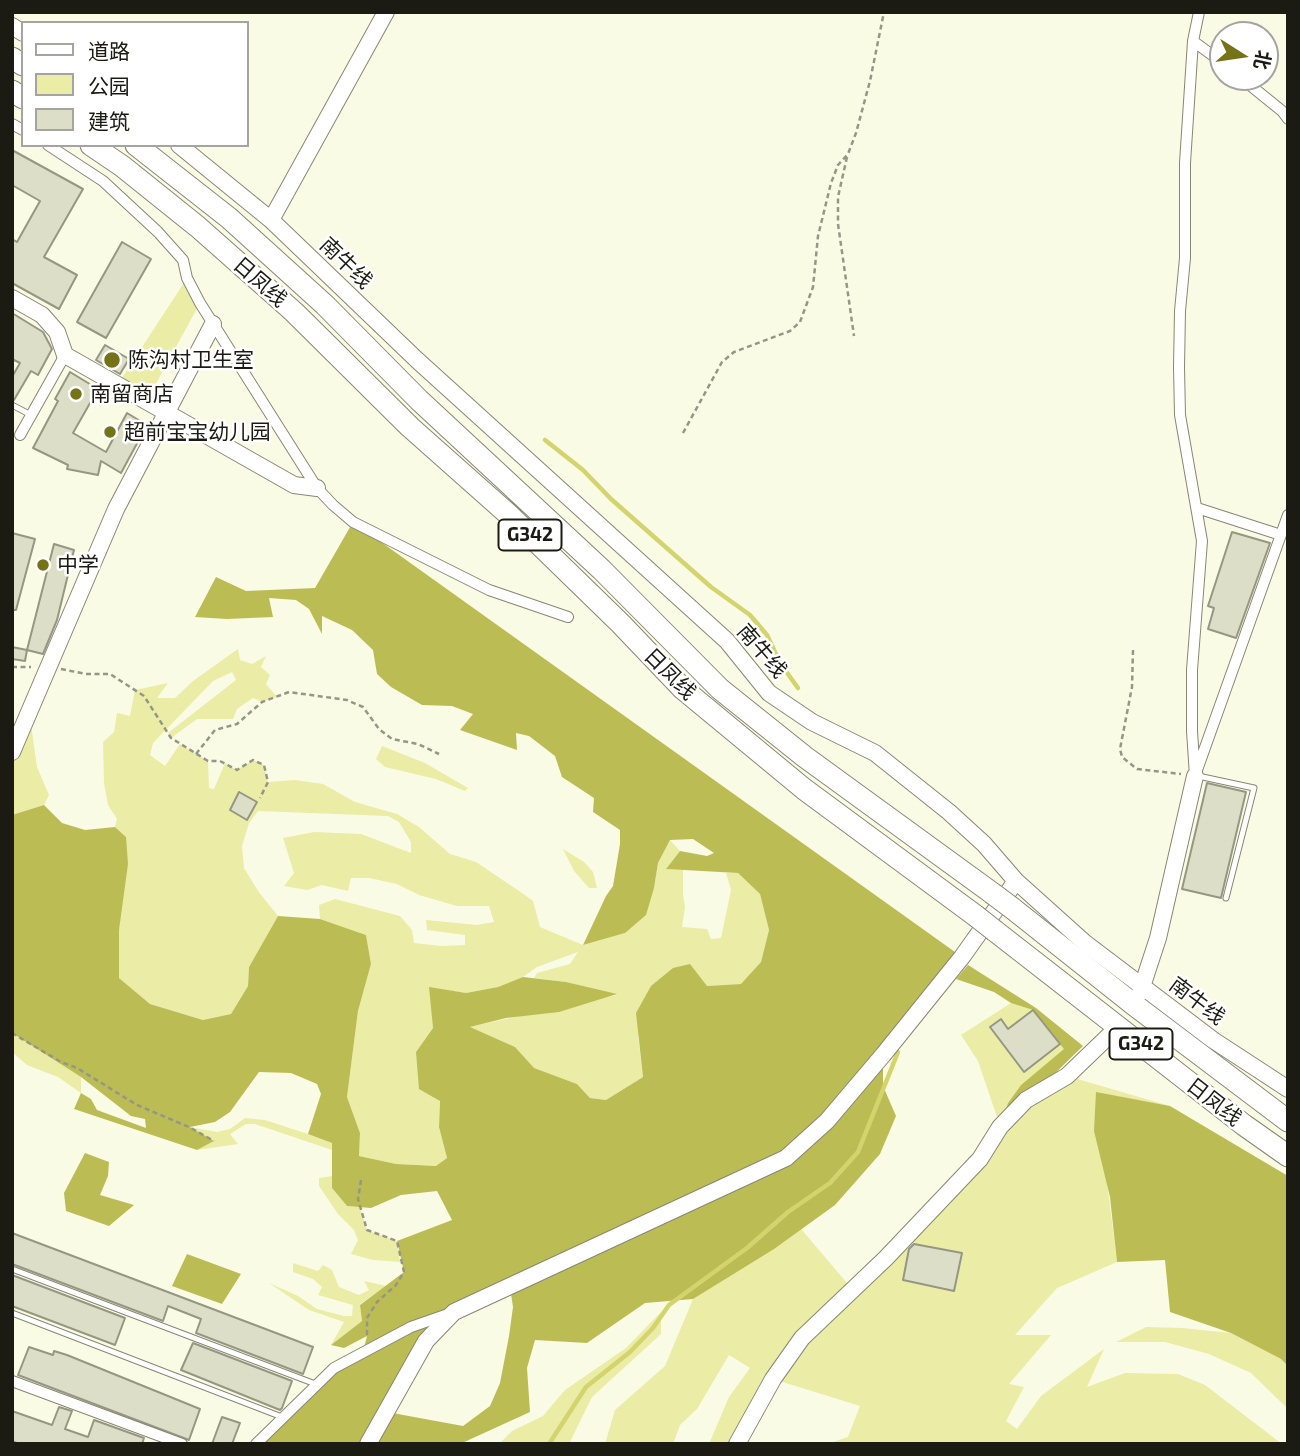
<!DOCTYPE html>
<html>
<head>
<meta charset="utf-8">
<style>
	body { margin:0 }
	#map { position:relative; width:1300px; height:1456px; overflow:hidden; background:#fafbe5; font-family:"Exo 2","Noto Sans SC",sans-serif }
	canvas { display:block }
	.frame { position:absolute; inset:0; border:14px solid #1b1b13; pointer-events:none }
	.legend { position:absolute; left:21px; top:21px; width:228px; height:126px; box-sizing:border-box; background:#fff; border:2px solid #a4a4a1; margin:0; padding:9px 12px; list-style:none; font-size:21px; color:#1b1b13 }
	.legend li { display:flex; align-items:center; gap:14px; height:35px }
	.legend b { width:35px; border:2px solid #a4a4a1 }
	.north { position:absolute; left:1209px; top:21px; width:70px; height:70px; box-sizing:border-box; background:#fff; border:2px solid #a4a4a1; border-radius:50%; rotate:102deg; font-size:19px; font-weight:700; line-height:28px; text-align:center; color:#1b1b13 }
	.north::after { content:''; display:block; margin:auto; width:24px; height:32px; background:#747318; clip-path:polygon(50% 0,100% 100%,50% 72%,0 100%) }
</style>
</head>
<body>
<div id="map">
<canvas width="1300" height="1456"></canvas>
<div class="frame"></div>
<ul class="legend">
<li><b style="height:9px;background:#fff"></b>道路</li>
<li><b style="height:19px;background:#ebeca6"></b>公园</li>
<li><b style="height:19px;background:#dddec8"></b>建筑</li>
</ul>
<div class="north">北</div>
</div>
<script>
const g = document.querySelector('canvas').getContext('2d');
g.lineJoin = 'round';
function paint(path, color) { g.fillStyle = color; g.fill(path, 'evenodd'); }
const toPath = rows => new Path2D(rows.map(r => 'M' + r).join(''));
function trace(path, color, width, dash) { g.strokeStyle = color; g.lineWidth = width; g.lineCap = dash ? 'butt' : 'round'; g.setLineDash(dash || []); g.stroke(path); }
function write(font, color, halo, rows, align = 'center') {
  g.font = font + ' "Exo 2","Noto Sans SC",sans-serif'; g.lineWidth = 5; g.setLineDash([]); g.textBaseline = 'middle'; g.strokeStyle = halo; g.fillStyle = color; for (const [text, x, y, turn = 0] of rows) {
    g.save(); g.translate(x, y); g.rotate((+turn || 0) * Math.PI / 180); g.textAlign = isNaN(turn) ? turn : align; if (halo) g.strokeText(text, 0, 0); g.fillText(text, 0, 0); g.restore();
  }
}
paint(toPath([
	[187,278,200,303,147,400,118,384],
	[238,649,240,660,252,664,266,656,261,667,270,675,266,684,277,697,262,702,253,698,237,709,233,719,197,719,171,738,168,733,236,680,232,672,213,681,153,743,150,755,165,766,180,744,208,761,209,788,214,789,225,763,237,770,253,760,264,765,268,782,295,780,323,784,355,802,397,814,419,827,450,854,476,862,522,893,533,901,540,927,583,945,625,933,654,888,658,863,670,840,680,851,666,869,683,870,683,895,685,907,682,927,707,929,711,939,721,938,731,890,726,873,738,873,760,894,769,930,761,962,742,984,707,986,638,1036,643,1077,606,1100,590,1098,577,1084,533,1068,515,1047,469,1027,616,995,566,982,534,978,537,973,570,964,578,952,537,967,523,977,498,987,466,993,430,988,433,1028,416,1052,440,1101,439,1127,447,1158,437,1166,396,1164,359,1156,360,1133,347,1097,358,1011,371,964,366,935,320,919,319,905,335,899,400,916,412,930,414,943,441,946,465,945,465,935,427,930,426,920,477,925,494,922,489,906,457,906,419,895,397,884,369,878,351,878,348,891,322,885,307,890,284,886,294,873,283,838,314,832,361,834,411,853,411,842,399,822,388,816,258,811,249,823,242,846,244,868,258,891,278,916,249,967,248,986,231,1014,203,1020,150,1004,119,978,119,930,126,837,115,827,117,819,108,805,104,783,103,742,114,732,117,713,130,716,135,690,168,683,157,698,175,698,193,681],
	[29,711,37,767,49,795,44,805,12,815,12,752],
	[382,746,425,763,468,788,465,791,436,779,385,767,376,759],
	[563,849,584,862,593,872,597,888,589,888,574,871],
	[1011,1003,1033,1010,1065,1049,1021,1085,1008,1103,1067,1076,1170,1106,1096,1093,1117,1262,1057,1288,1015,1335,1051,1335,1009,1384,1024,1387,1006,1421,1017,1429,1041,1396,1104,1349,1087,1387,1125,1373,1178,1374,1205,1385,1282,1444,827,1444,848,1437,860,1406,773,1379,737,1444,709,1444,729,1397,750,1368,729,1355,697,1409,680,1425,673,1444,605,1444,615,1410,665,1366,693,1299,801,1229,853,1290,1000,1126,978,1061,961,1035],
	[12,1033,81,1077,81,1093,58,1077,27,1065,12,1052],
	[245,1118,265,1120,308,1134,332,1143,332,1150,255,1124,246,1124,230,1134,238,1144,197,1150,214,1141,189,1127,217,1132,230,1129],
	[332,1176,332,1188,347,1206,360,1207,367,1230,397,1241,400,1262,373,1260,351,1254,358,1240,354,1230,338,1214,319,1186,319,1178],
	[293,1263,318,1271,323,1265,332,1270,339,1287,359,1295,369,1290,364,1281,386,1286,360,1304,362,1321,331,1345,344,1322,309,1310,269,1283,298,1296,317,1309,344,1316,352,1316,353,1305,318,1295,322,1287,313,1279,293,1272],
	[661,1312,661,1334,592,1397,569,1444,499,1444,512,1431,543,1416,565,1390,626,1348],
	[1146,1327,1182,1328,1231,1333,1281,1359,1288,1366,1288,1409,1251,1373,1209,1354,1165,1342,1116,1342]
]), '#ebeca6');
paint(toPath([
	[353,522,962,957,883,1055,883,1086,896,1116,880,1154,835,1205,774,1249,693,1299,645,1303,587,1343,535,1340,527,1368,530,1412,460,1444,256,1444,334,1368,363,1352,367,1336,344,1348,331,1345,362,1321,360,1305,404,1272,397,1241,452,1220,437,1191,401,1195,371,1208,347,1206,332,1188,332,1143,308,1134,321,1094,317,1084,291,1073,259,1072,230,1112,215,1122,190,1127,214,1141,197,1150,74,1109,81,1093,91,1099,97,1110,146,1128,145,1119,131,1116,81,1077,12,1033,12,815,44,805,62,823,85,830,115,827,126,837,128,864,119,930,119,978,150,1004,203,1020,231,1014,248,986,249,967,278,916,320,919,366,935,371,964,358,1011,347,1097,360,1133,359,1156,396,1164,436,1166,447,1158,439,1127,440,1101,419,1089,416,1052,433,1028,429,987,466,993,498,987,523,977,566,982,617,994,559,1012,506,1018,470,1027,515,1047,534,1068,577,1084,590,1098,606,1100,643,1077,636,1013,651,986,673,968,690,964,707,986,741,984,761,962,769,930,760,894,738,873,666,869,680,851,707,856,714,853,693,839,670,840,658,863,654,888,646,915,625,933,583,945,606,896,613,886,620,844,620,830,593,812,594,798,562,777,555,756,529,736,516,733,517,750,460,730,473,714,452,706,422,705,391,687,377,674,373,650,352,630,322,616,322,634,309,609,296,600,269,598,273,617,227,619,195,617,216,577,246,591,315,588],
	[510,1287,513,1307,509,1336,500,1383,490,1406,463,1426,387,1412,454,1312],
	[968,965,1036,1008,1083,1046,1000,1127,1008,1103,1021,1085,1064,1049,1033,1010,1011,1003,994,992,956,979],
	[1096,1092,1170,1106,1288,1176,1288,1366,1281,1359,1231,1333,1170,1312,1165,1260,1117,1262,1110,1197,1094,1131],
	[85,1153,109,1162,108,1176,100,1195,134,1205,109,1226,66,1211,64,1193],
	[187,1254,241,1274,222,1304,172,1286]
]), '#bcbc55');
trace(toPath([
	[545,440,583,470,611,499,711,587,750,615,767,635,780,663,798,688],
	[549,1444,586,1387,630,1352,653,1328,669,1305,747,1248,788,1212,830,1183,858,1152,898,1052]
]), '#d3d46d', 4.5);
const building = toPath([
	[12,150,83,189,44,257,77,275,59,309,12,283,12,239,17,242,40,201,12,185,12,150],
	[122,242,151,259,106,338,77,322,122,242],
	[12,313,43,332,52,349,38,375,31,371,14,400,12,400,12,377,20,363,12,359,12,313],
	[105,345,129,359,120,374,96,360,105,345],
	[70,372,98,389,73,433,106,452,127,413,147,425,121,473,101,461,98,475,67,469,68,465,33,448,58,401,55,399,70,372],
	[1232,532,1270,543,1236,638,1208,629,1214,608,1208,606,1232,532],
	[12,533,35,539,16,610,12,610,12,533],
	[54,544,74,550,57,620,43,654,27,650,54,544],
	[12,647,27,650,25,661,12,659,12,647],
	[1207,783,1246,792,1221,898,1182,889,1207,783],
	[239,792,257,802,247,820,230,810,239,792],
	[1033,1010,1060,1044,1024,1072,990,1027,1001,1019,1008,1029,1033,1010],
	[12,1233,313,1347,303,1374,196,1333,201,1319,168,1306,163,1321,12,1264,12,1233],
	[914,1244,962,1253,954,1291,903,1280,909,1249,914,1244],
	[12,1275,125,1318,115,1345,12,1306,12,1275],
	[193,1343,292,1381,282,1408,280,1410,181,1370,193,1343],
	[29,1347,53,1355,54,1351,67,1355,200,1409,189,1440,18,1375,29,1347],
	[59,1407,72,1411,65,1429,88,1437,94,1420,144,1438,142,1444,19,1444,12,1441,12,1411,52,1425,59,1407],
	[222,1417,240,1423,232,1444,212,1444,222,1417]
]);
paint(building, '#dddec8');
trace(building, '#969782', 2);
const lane = toPath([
	[12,405,31,415],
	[1198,776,1254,788,1226,898],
	[12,1269,318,1385],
	[12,1313,282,1417]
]);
const street = toPath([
	[1193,41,1223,63],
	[1240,77,1282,111,1288,119],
	[12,124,23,130],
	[48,145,103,181,158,232,183,260,187,278,200,303,317,488,333,505,353,522,489,590,568,617],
	[20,435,65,355],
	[1197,508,1281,535],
	[1197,770,1288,515],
	[1195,776,1192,731,1192,670,1202,541,1180,415,1179,367,1180,311,1185,258,1185,163,1193,41,1199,12],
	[12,1381,182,1444],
	[256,1444,334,1368,411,1327,451,1313]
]);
const secondary = toPath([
	[12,26,23,33],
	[179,145,271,220,386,12],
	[271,220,417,360,727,641,769,693,812,722,875,753,949,812,984,844,1016,881,1085,943,1213,1040,1288,1089],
	[12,298,42,315,57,332,65,355,294,485,317,488],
	[12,752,116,509,213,324],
	[1140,993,1158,938,1195,776],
	[368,1444,426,1341,454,1312,786,1158,827,1121,883,1055,962,957,1016,881],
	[737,1444,773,1379,802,1338,886,1258,980,1159,1000,1127,1026,1100,1067,1076,1118,1027]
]);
const highway = toPath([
	[12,58,23,65],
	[12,91,23,98],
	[91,145,122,166,198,227,294,312,410,427,508,514,621,624,683,689,804,789,976,916],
	[136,145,229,218,325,305,419,400,602,570,720,689,805,757,992,893],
	[1012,908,1133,1004,1288,1121],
	[995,931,1244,1125,1288,1156]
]);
trace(lane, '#878873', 7);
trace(street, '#878873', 12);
trace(secondary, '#878873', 18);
trace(highway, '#878873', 23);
trace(toPath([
	[847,157,838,197,838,224,854,336],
	[683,433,722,362,734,352,790,331,800,322,813,287,818,236,831,183,838,165,848,154,856,133,870,81,884,12],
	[1133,650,1132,687,1120,749,1122,757,1137,769,1181,774],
	[12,667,31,667],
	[61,669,86,674,110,674,144,696,171,738,208,761,220,761,237,770,253,760,264,765,268,782,260,798],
	[196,754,215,730,237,724,262,702,289,692,347,700,363,707,379,729,392,739,418,744,439,754],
	[12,1033,61,1062,77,1068,137,1105,189,1127,214,1141],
	[361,1180,358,1199,367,1230,397,1241,404,1272,396,1285,377,1302,367,1318,367,1338]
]), '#969687', 2.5, [5, 3.5]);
trace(lane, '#fff', 5);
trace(street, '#fff', 10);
trace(secondary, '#fff', 16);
trace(highway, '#fff', 21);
const highwayBridge = toPath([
	[992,893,1012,908],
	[976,916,995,931]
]);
trace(highwayBridge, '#878873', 23, []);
trace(highwayBridge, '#fff', 21);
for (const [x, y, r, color] of [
	[112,360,9,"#747318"],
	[76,394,7,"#747318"],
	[110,432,7,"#747318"],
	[43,565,7,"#747318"]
]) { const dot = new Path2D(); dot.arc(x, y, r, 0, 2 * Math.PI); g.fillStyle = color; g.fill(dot); trace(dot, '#fff', 2.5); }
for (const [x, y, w] of [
	[530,535,63],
	[1141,1044,63]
]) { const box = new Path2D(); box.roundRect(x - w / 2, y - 15.5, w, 31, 5); g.fillStyle = '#fff'; g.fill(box); trace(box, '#1b1b13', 2); }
write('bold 19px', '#1b1b13', null, [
	["G342",530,535],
	["G342",1141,1044]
]);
write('21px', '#1b1b13', '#fff', [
	["南牛线",346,263,44],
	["日凤线",260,282,41],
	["南牛线",762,651,49],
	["日凤线",670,674,45],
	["南牛线",1197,1001,37],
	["日凤线",1214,1102,38]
]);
write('21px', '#1b1b13', '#fff', [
	["陈沟村卫生室",128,360],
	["南留商店",90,394],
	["超前宝宝幼儿园",124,432],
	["中学",57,565]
], 'left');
</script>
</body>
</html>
